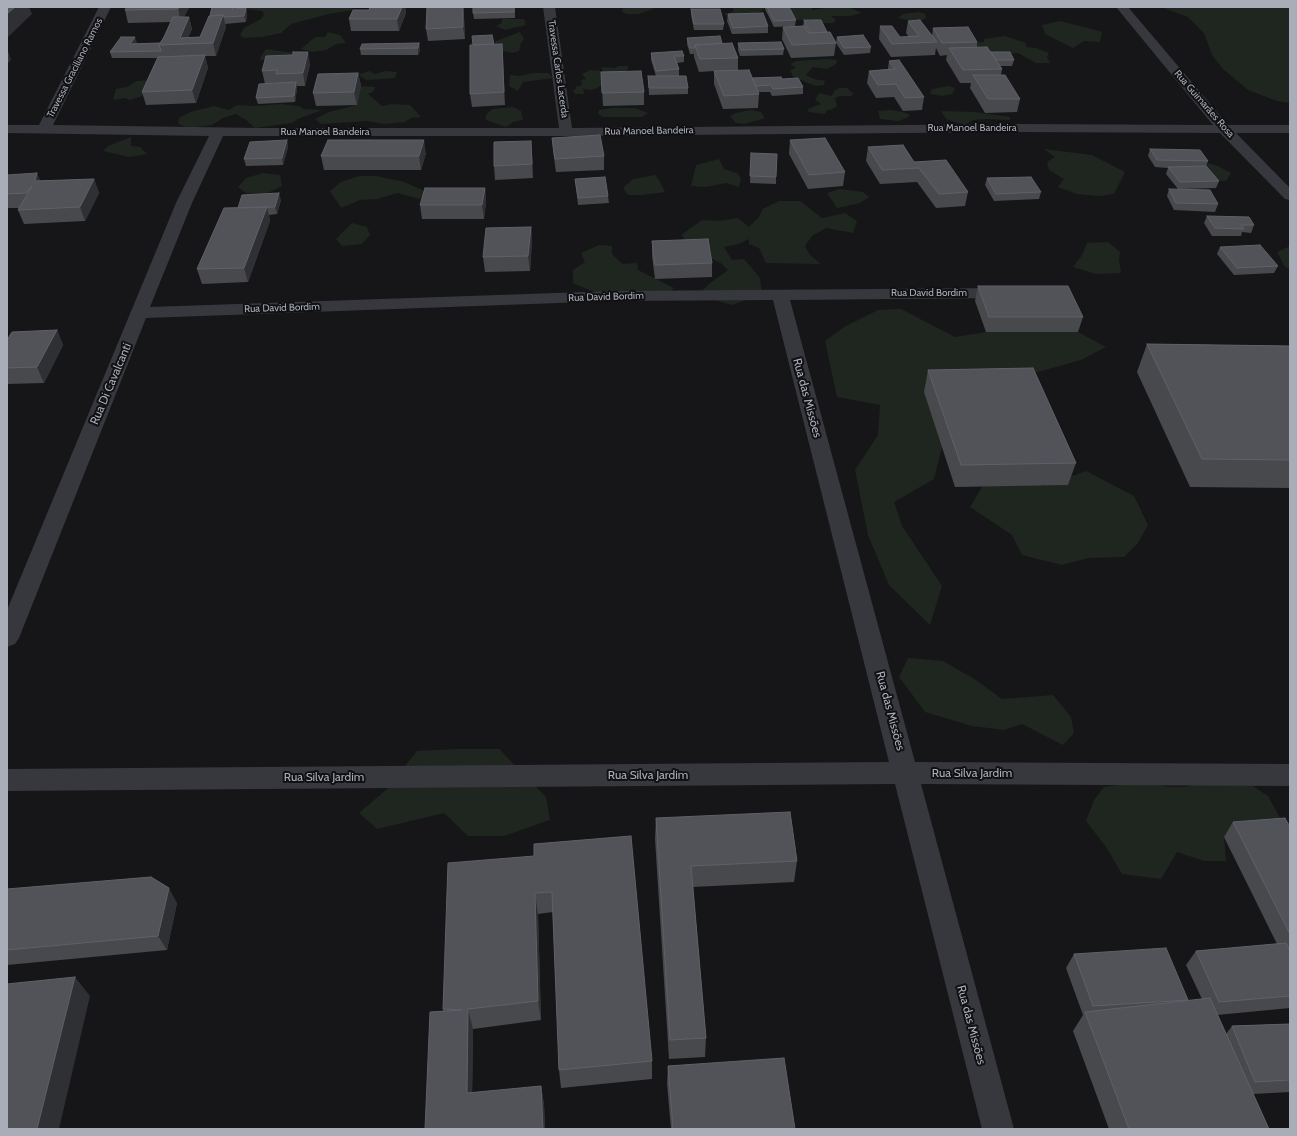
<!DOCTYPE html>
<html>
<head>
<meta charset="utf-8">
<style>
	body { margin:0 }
	#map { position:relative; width:1297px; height:1136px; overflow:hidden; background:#161618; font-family:Cabin,sans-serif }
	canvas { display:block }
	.frame { position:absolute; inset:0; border:8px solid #a8adb8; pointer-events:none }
</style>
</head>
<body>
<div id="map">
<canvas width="1297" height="1136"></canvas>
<div class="frame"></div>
</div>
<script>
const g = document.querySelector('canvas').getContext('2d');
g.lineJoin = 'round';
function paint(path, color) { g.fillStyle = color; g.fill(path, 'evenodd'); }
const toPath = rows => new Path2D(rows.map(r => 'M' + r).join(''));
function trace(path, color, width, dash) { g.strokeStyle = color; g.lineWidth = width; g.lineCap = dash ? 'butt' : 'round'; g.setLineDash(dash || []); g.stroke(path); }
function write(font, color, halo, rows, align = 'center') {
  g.font = font + ' Cabin,sans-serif'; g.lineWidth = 4; g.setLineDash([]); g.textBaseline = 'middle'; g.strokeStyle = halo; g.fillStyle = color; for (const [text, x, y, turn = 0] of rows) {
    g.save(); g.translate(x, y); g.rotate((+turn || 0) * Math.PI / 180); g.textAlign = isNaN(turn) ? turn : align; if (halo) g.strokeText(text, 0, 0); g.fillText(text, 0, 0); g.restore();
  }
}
paint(toPath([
	[238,7,351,7,354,10,329,14,291,24,281,33,262,37,244,38,240,35,244,28,261,19,264,14,262,11,244,9],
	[623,7,658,7,639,14,627,14,622,12],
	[732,7,766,7,760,12,728,18,724,13,730,13,734,10],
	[791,7,810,7,813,10,830,7,848,7,862,13,850,16,831,16,836,20,833,23,816,23,812,19,798,20,789,12],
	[1161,7,1290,7,1290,103,1277,101,1248,90,1222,68,1212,55,1204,33,1188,17],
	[919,12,925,14,926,18,917,22,898,18,903,14],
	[502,19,524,19,526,25,505,30,496,26,502,23],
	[1060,21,1092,29,1102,32,1100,42,1084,41,1073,48,1045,34,1042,25],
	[328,32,340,35,346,43,336,44,326,50,313,52,301,49,315,37,325,37],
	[520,32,524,39,521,43,519,51,512,53,494,49,496,41],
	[1005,36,1026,43,1026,47,1036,48,1049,53,1047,57,1050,63,1036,63,1018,53,990,54,970,47,976,42,984,42,984,39],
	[266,49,294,53,294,55,280,55,273,58,260,60,261,56],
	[827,59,837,60,836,64,827,69,813,67,806,75,814,79,825,81,824,85,816,86,800,80,794,78,790,70,796,68,790,64,796,61],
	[619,66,628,66,628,69,597,88,591,90,583,89,584,94,575,94,573,90,576,89,575,87,582,85,581,80,586,79,582,74,590,70,603,71,601,67,615,68],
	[369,71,375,74,385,71,397,72,395,78,367,80,358,75],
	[532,73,548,73,553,78,523,82,518,91,509,86,510,75,520,76],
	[150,80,156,91,130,100,124,98,113,100,116,89,127,87,137,81],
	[361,86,375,87,373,92,368,94,382,106,392,104,410,105,421,117,411,118,405,122,385,124,367,121,321,124,315,119,329,112,357,105],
	[948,86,955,88,952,94,942,96,930,94,932,89],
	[839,88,847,88,854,94,851,96,840,96,835,98,837,106,831,110,827,110,825,114,809,112,807,109,821,104,815,100,819,93,832,96,834,91],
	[281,104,299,106,303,109,322,110,298,119,292,123,255,128,246,120,236,114,223,118,212,125,189,128,178,124,179,118,190,112,214,106,229,110,237,105,255,106],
	[513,107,521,111,523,120,513,122,506,127,486,120,486,115,492,109],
	[612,108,635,108,648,113,642,117,603,117,598,114,599,110],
	[750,110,761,112,765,118,745,124,736,123,730,116,736,113],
	[891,110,903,112,910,115,907,118,898,121,880,119,878,111],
	[941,111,975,112,1010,117,1010,120,987,119,973,120,965,125,946,119],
	[131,137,131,146,140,147,147,154,129,157,103,151,108,146],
	[1044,149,1092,155,1125,172,1114,194,1099,196,1077,194,1058,187,1064,179,1049,170,1047,162,1055,157],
	[719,159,724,169,737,173,741,178,739,187,726,183,706,187,691,186,696,165],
	[1208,163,1218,166,1231,173,1226,181,1197,179,1194,170],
	[263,173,280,175,282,186,266,194,246,193,238,187,246,178],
	[655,175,659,180,665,192,643,195,628,195,623,188,633,179],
	[359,176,377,176,404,182,425,191,420,199,398,193,377,199,360,200,341,208,330,191,341,182],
	[839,189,863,192,869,197,860,203,837,208,827,193],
	[779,201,800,201,822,218,845,213,857,221,853,233,826,228,812,236,805,246,810,255,821,264,766,263,759,248,749,244,749,239,739,244,724,247,732,260,744,259,760,278,762,294,732,305,698,295,710,283,728,270,722,264,694,249,681,235,702,220,719,221,738,218,749,227,758,218,763,209],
	[352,223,367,227,370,235,362,244,342,246,336,239],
	[1108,242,1120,252,1119,260,1121,273,1096,274,1073,267,1082,255,1087,243],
	[599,245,612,246,612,254,622,264,637,263,638,270,674,288,663,296,614,296,589,290,573,283,573,270,585,262,581,253],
	[1290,246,1290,269,1285,267,1277,252],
	[901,309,955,337,986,332,1078,332,1106,347,1081,360,1006,381,955,420,942,447,934,479,894,502,902,526,942,586,930,625,889,585,868,535,855,470,878,435,880,405,837,397,825,341,844,327,878,310],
	[1086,471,1134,496,1148,525,1138,543,1124,557,1088,558,1062,565,1022,555,1012,535,970,507,982,487,1006,477,1044,486],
	[908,658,943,661,976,680,1002,699,1053,695,1071,717,1074,733,1063,745,1022,724,1004,730,972,726,925,712,899,677],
	[456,749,499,749,546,797,550,820,504,836,468,836,444,813,377,829,359,813,387,789,417,751],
	[1208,780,1247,782,1268,796,1280,818,1275,833,1224,837,1226,861,1204,861,1177,852,1161,879,1122,874,1106,847,1086,821,1094,800,1104,787,1136,782,1171,787,1185,787]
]), '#1e261f');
paint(toPath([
	[99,7,111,7,53,125,262,128,559,128,543,7,555,7,572,128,1016,124,1213,125,1116,7,1128,7,1228,125,1290,125,1290,133,1236,133,1290,188,1290,200,1285,199,1220,133,1016,132,566,136,223,136,192,203,150,307,614,291,1006,288,1012,289,1014,293,1012,297,1006,298,790,300,915,762,1290,764,1290,786,921,784,1014,1129,982,1129,895,784,7,791,7,769,889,762,773,300,614,301,146,318,19,638,15,644,7,647,7,610,176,203,209,136,7,133,7,125,39,125,99,7]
]), '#37383d');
paint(toPath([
	[127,7,189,7,189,8,184,17,189,17,192,29,188,38,200,37,210,16,212,7,234,7,234,9,246,8,247,14,246,22,225,24,226,27,216,56,205,56,208,68,196,103,146,105,142,92,158,58,112,58,110,52,137,43,137,44,160,43,164,37,171,22,128,23,125,10],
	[370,7,405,7,406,13,399,31,351,31,349,19,369,10],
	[463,7,464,17,465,39,428,41,426,29],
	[515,7,515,18,474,19,473,13],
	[765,7,789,7,796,20,795,26,774,27,765,9],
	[691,9,724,24,723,30,694,30,691,15],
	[728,14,768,26,768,33,732,34,727,21],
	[804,20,827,32,836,43,834,56,791,58,782,39,783,27,803,26],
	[908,21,932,36,933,28,977,42,977,47,1014,60,1012,66,1000,66,1002,69,1001,75,1020,99,1017,112,985,113,970,88,971,83,960,83,946,60,947,55,940,56,936,48,935,55,891,57,879,39,880,26,900,37,909,37,906,33],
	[837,37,871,47,870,53,844,55,836,43],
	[687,38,722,43,738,58,738,70,752,78,782,79,803,87,803,94,772,96,770,92,758,92,759,94,758,108,723,109,714,84,714,71,699,72,694,57,694,54,690,54,687,44],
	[419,43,420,50,418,55,361,55,360,49],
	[738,43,784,49,783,55,740,56,738,50],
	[494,44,502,44,505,105,472,107,470,94],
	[651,53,684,56,684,62,677,63,679,69,679,76,688,88,688,94,649,95,648,76,656,76,651,60],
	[889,61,924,97,922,110,903,111,894,97,876,98,867,83,869,71,888,69],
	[310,64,305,86,297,86,297,89,295,102,258,104,256,98,278,83,265,84,262,71],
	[601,72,644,92,644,105,603,106],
	[358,73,361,86,357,105,316,106,313,93],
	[552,138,604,156,604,170,556,172,553,151],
	[287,140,288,147,283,165,246,166,244,159],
	[790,140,845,172,843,186,808,189,789,154],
	[868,147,914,162,968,192,965,206,936,208,917,182,880,184,866,161],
	[1150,149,1208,161,1206,166,1219,181,1216,188,1178,189,1166,174,1168,168,1155,167,1148,156],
	[426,153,421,170,324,170,321,156],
	[751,153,776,177,776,184,750,183],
	[532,154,533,178,495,180,494,166],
	[7,175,41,181,94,179,99,193,85,221,24,224,18,210,20,208,7,208],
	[987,178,1041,192,1039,199,994,201,985,185],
	[575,179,608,196,609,203,578,205],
	[485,188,486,202,484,219,422,219,420,205],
	[1169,189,1218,204,1215,212,1174,210,1167,196],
	[281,200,277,214,269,215,270,221,248,282,202,284,197,269,238,208],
	[1207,216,1254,225,1251,233,1242,232,1241,236,1212,236,1204,223],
	[531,227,532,241,530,271,485,272,483,257],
	[652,241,712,263,712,277,655,279,652,256],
	[1220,247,1278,266,1274,273,1234,275,1217,254],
	[978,286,1083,317,1078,332,986,332,975,301],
	[57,330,63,345,44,383,7,384,7,340],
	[1147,344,1290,346,1290,488,1190,487,1137,372],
	[928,370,1076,463,1068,485,955,487,924,392],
	[656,818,797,861,794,882,693,887,706,1038,705,1057,669,1059,655,839],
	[1233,822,1290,827,1290,1008,1217,1015,1226,1034,1232,1026,1290,1024,1290,1092,1253,1094,1269,1129,1109,1129,1073,1031,1083,1015,1066,968,1074,954,1188,1000,1187,1001,1202,999,1186,965,1196,951,1277,944,1224,837],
	[534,856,652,1061,652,1079,561,1088,559,1070,553,912,538,914,541,1020,473,1029,472,1093,541,1086,544,1104,545,1129,425,1129,443,1011,443,1009],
	[7,889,177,903,167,950,7,965],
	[668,1066,795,1129,671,1129,667,1084]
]), '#47494d');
paint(toPath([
	[15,7,29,7,32,14,7,38,7,14],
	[179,7,189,7,189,8,181,22,178,9],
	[402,7,405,7,406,13,399,31,397,19],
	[463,7,464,17,465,39,463,27],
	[246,8,247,14,246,22,244,16],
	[223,15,226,27,216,56,213,43],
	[189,17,192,29,186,44,180,38],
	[135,37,137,43,132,50,130,44],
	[419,43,420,50,418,55,418,48],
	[502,44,503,56,505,105,504,92],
	[7,48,11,60,7,64],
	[308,52,310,64,305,86,303,73],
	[205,55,208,68,196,103,192,90],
	[358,73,361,86,357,105,354,92],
	[296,82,297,89,295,102,294,96],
	[287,140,288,147,283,165,282,158],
	[424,140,426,153,421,170,419,156],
	[531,141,532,154,533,178,532,164],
	[37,173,43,187,35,181],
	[94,179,99,193,85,221,80,207],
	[485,188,486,202,484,219,482,205],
	[279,193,281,200,277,214,275,207],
	[267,207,270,221,248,282,244,268],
	[531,227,532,241,530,271,528,256],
	[57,330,63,345,44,383,37,367],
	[169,888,177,903,167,950,158,936],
	[535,893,538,914,541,1020,538,1001],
	[75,977,90,996,59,1129,37,1129],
	[468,1009,473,1029,472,1111,467,1093],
	[541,1086,544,1104,545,1129,543,1129]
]), '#2f3033');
const building = toPath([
	[7,7,15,7,7,14,7,7],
	[127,7,179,7,178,9,125,10,127,7],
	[212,7,233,7,232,9,246,8,244,16,224,17,223,15,210,16,212,7],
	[370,7,402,7,397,19,349,19,353,10,369,10,370,7],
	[427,7,463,7,463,27,426,29,427,7],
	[473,7,514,7,514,12,473,13,473,7],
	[767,7,789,7,796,20,774,21,767,7],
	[691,9,720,9,724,24,694,24,691,9],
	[763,13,768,26,733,28,728,14,763,13],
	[223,15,213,43,159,45,164,37,173,17,189,17,180,38,200,37,209,16,223,15],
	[804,20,821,20,827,32,810,33,804,20],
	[920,20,937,42,892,44,880,26,892,26,900,37,919,36,908,21,920,20],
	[805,26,808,33,830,32,836,43,792,45,783,27,805,26],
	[968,27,977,42,942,43,933,28,968,27],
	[492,35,494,44,473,45,472,36,492,35],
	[863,35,871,47,844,48,837,37,863,35],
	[720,36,722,43,695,45,695,48,690,48,687,38,720,36],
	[121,37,135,37,130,44,160,43,159,45,161,51,110,52,121,37],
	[781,42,784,49,741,50,738,43,781,42],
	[419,43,418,48,360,49,362,44,419,43],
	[732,43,738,58,700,59,695,45,732,43],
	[502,44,504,92,470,94,470,45,502,44],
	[987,47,1002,69,963,70,949,48,987,47],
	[682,51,684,56,674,56,679,69,656,71,651,53,682,51],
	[293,52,308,52,303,73,276,74,277,70,262,71,266,56,293,55,293,52],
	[991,52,1010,52,1014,60,996,60,991,52],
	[205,55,192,90,142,92,158,57,205,55],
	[899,60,924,97,905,98,896,84,878,85,869,71,895,69,889,61,899,60],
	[749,70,759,94,724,96,714,71,749,70],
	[641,71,644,92,602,93,601,72,641,71],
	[358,73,354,92,313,93,318,74,358,73],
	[973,75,1005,75,1020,99,988,99,973,75],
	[648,76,686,76,688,88,649,88,648,76],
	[781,77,782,79,798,78,803,87,773,89,771,85,756,86,752,78,781,77],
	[296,82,294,96,256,98,259,84,296,82],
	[600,135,604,156,555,159,552,138,600,135],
	[825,138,845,172,809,175,790,140,825,138],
	[287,140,282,158,244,159,250,142,287,140],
	[328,140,424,140,419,156,321,156,328,140],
	[531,141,532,164,494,166,494,142,531,141],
	[903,145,914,162,946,160,968,192,939,194,919,168,882,170,868,147,903,145],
	[1150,149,1200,150,1208,161,1157,160,1150,149],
	[751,153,777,154,776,177,750,176,751,153],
	[1206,166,1219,181,1180,182,1168,167,1206,166],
	[37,173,35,181,94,179,80,207,18,210,32,186,26,193,7,194,7,175,37,173],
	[605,177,608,196,578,198,575,179,605,177],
	[1031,177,1041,192,996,194,987,178,1031,177],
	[425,188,485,188,482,205,420,205,425,188],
	[1169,189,1210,190,1218,204,1176,203,1169,189],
	[279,193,275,207,238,208,242,195,279,193],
	[267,207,244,268,197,269,224,208,267,207],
	[1207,216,1249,217,1254,225,1241,225,1244,229,1215,228,1207,216],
	[531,227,528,256,483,257,486,228,531,227],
	[708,239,712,263,655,265,652,241,708,239],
	[1260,245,1278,266,1237,268,1220,247,1260,245],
	[978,286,1068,286,1083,317,989,317,978,286],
	[57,330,37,367,7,368,7,340,12,332,57,330],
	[1147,344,1290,346,1290,460,1202,459,1147,344],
	[1033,368,1076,463,961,465,928,370,1033,368],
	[790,812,797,861,691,866,706,1038,670,1040,656,818,790,812],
	[1285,818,1290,827,1290,934,1233,822,1285,818],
	[631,836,652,1061,559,1070,552,892,535,893,538,1001,468,1009,467,1093,541,1086,543,1129,425,1129,430,1012,462,1010,443,1009,448,863,534,856,534,844,631,836],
	[151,877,169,888,158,936,7,950,7,889,151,877],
	[1286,943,1290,950,1290,996,1219,1002,1196,951,1286,943],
	[1166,948,1188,1000,1093,1006,1074,954,1166,948],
	[75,977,37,1129,7,1129,7,984,75,977],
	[1210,998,1269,1129,1129,1129,1085,1012,1210,998],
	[1290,1024,1290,1080,1255,1082,1232,1026,1290,1024],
	[784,1058,795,1129,673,1129,668,1066,784,1058]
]);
paint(building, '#525359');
trace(building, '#5f6168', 1);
write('10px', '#a8adb8', '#111113', [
	["Travessa Graciliano Ramos",75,68,-63],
	["Travessa Carlos Lacerda",558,69,82],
	["Rua Guimarães Rosa",1204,104,49],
	["Rua Manoel Bandeira",972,128],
	["Rua Manoel Bandeira",649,131,-1],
	["Rua Manoel Bandeira",325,132],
	["Rua David Bordim",929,293],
	["Rua David Bordim",606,297,-2],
	["Rua David Bordim",282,308,-2]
]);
write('12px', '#a8adb8', '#111113', [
	["Rua Di Cavalcanti",111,384,-67],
	["Rua das Missões",807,398,75],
	["Rua das Missões",890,711,75],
	["Rua Silva Jardim",972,773],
	["Rua Silva Jardim",648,775],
	["Rua Silva Jardim",324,777],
	["Rua das Missões",971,1025,75]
]);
</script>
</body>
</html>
